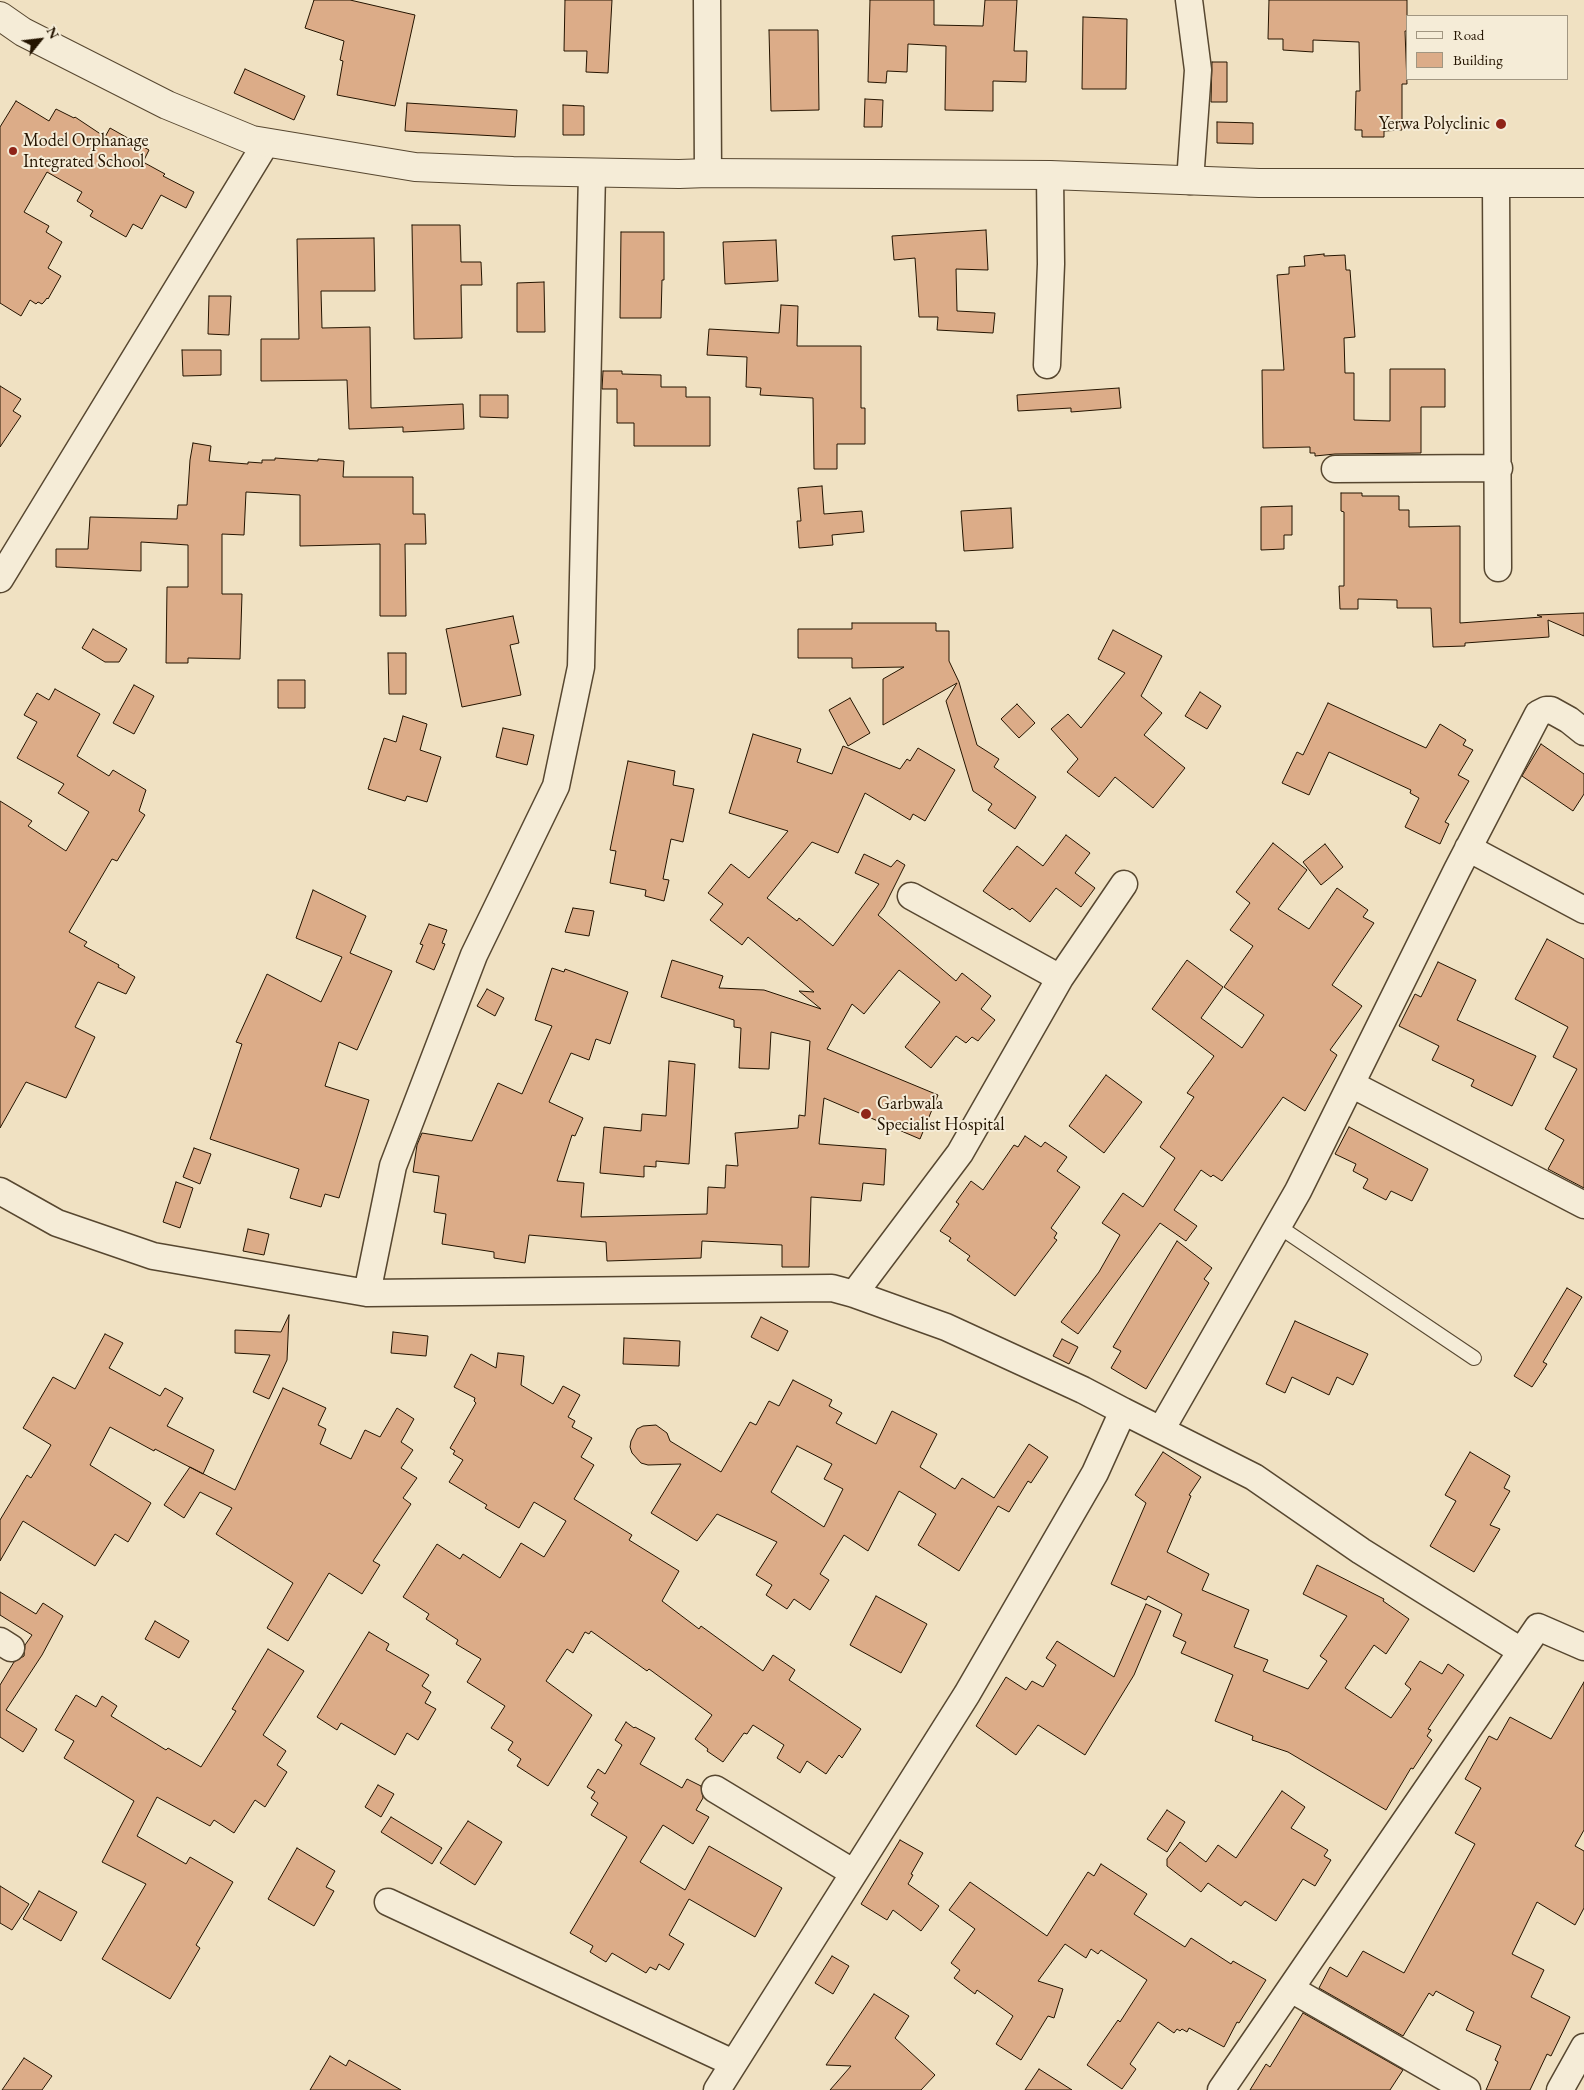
<!DOCTYPE html>
<html>
<head>
<meta charset="utf-8">
<style>
	body { margin:0 }
	#map { position:relative; width:1584px; height:2090px; overflow:hidden; background:#f0e1c2; font-family:"EB Garamond",serif }
	canvas { display:block }
	.legend { position:absolute; left:1406px; top:15px; width:162px; height:65px; box-sizing:border-box; background:#f5ecd7; border:1px solid #a19681; margin:0; padding:6px 9px; list-style:none; font-size:15px; color:#241400 }
	.legend li { display:flex; align-items:center; gap:10px; height:25px }
	.legend b { width:25px; border:1px solid #a19681 }
	.north { position:absolute; left:15px; top:15px; width:50px; height:50px; -webkit-text-stroke:4px #f5ecd7; paint-order:stroke; rotate:61deg; font-size:14px; font-weight:700; line-height:20px; text-align:center; color:#241400 }
	.north::after { content:''; display:block; margin:auto; width:18px; height:22px; background:#241400; clip-path:polygon(50% 0,100% 100%,50% 72%,0 100%) }
</style>
</head>
<body>
<div id="map">
<canvas width="1584" height="2090"></canvas>
<ul class="legend">
<li><b style="height:6px;background:#f5ecd7"></b>Road</li>
<li><b style="height:14px;background:#dcac88"></b>Building</li>
</ul>
<div class="north">N</div>
</div>
<script>
const g = document.querySelector('canvas').getContext('2d');
g.lineJoin = 'round';
function paint(path, color) { g.fillStyle = color; g.fill(path, 'evenodd'); }
const toPath = rows => new Path2D(rows.map(r => 'M' + r).join(''));
function trace(path, color, width, dash) { g.strokeStyle = color; g.lineWidth = width; g.lineCap = dash ? 'butt' : 'round'; g.setLineDash(dash || []); g.stroke(path); }
function write(font, color, halo, rows, align = 'center') {
  g.font = font + ' "EB Garamond",serif'; g.lineWidth = 4; g.setLineDash([]); g.textBaseline = 'middle'; g.strokeStyle = halo; g.fillStyle = color; for (const [text, x, y, turn = 0] of rows) {
    g.save(); g.translate(x, y); g.rotate((+turn || 0) * Math.PI / 180); g.textAlign = isNaN(turn) ? turn : align; if (halo) g.strokeText(text, 0, 0); g.fillText(text, 0, 0); g.restore();
  }
}
const building = toPath([
	[314,0,350,0,415,15,395,106,337,95,343,61,340,60,344,41,305,28,314,0],
	[565,0,612,0,608,73,586,72,587,51,564,51,565,0],
	[870,0,934,0,934,25,983,26,985,0,1017,0,1014,51,1027,51,1026,82,993,81,993,111,945,110,946,46,908,44,907,72,887,71,886,83,868,82,870,0],
	[1269,0,1407,0,1407,31,1405,31,1407,84,1402,84,1402,130,1384,131,1384,137,1362,137,1362,130,1355,130,1356,91,1360,91,1359,42,1313,40,1313,52,1283,50,1283,39,1268,39,1269,0],
	[1083,17,1127,19,1126,89,1082,89,1083,17],
	[769,30,818,30,819,110,771,111,769,30],
	[1212,62,1227,62,1227,102,1211,102,1212,62],
	[245,69,305,96,294,120,234,93,245,69],
	[865,99,883,100,882,127,864,127,865,99],
	[16,101,49,121,56,109,74,118,75,117,105,137,110,128,149,150,143,162,165,174,163,176,194,192,186,208,161,195,142,229,133,224,126,237,90,216,93,211,77,201,82,192,47,172,24,212,49,226,46,232,62,242,48,268,61,276,48,299,47,298,44,302,42,304,38,302,36,304,30,300,21,316,0,303,0,127,16,101],
	[407,103,517,110,515,137,405,131,407,103],
	[563,105,584,106,584,135,563,135,563,105],
	[1217,122,1253,123,1253,144,1217,143,1217,122],
	[412,225,460,225,461,262,481,262,482,285,461,285,462,338,414,339,412,225],
	[986,230,988,270,956,269,957,311,995,313,993,333,937,330,938,317,919,317,915,258,894,260,892,236,986,230],
	[621,232,664,232,664,280,662,280,661,318,620,318,621,232],
	[374,238,375,291,321,291,322,328,370,327,371,408,463,404,464,429,403,432,403,427,349,429,347,380,261,381,261,339,299,339,297,239,374,238],
	[776,240,778,281,725,284,723,242,776,240],
	[1324,254,1324,256,1345,255,1346,270,1350,270,1355,337,1344,338,1345,373,1354,373,1354,420,1390,421,1390,369,1445,369,1445,407,1421,407,1421,453,1335,454,1315,456,1315,453,1310,453,1310,447,1263,448,1262,370,1284,370,1277,275,1289,274,1289,267,1305,266,1304,256,1324,254],
	[544,282,545,332,517,332,517,283,544,282],
	[209,296,231,296,229,335,208,334,209,296],
	[781,305,798,306,797,346,861,346,861,408,865,408,865,444,837,444,837,469,814,469,813,398,760,395,761,388,746,387,747,357,707,355,709,329,779,333,781,305],
	[182,350,221,350,221,375,183,376,182,350],
	[603,371,622,371,622,374,661,375,661,387,686,387,686,397,710,397,710,446,634,446,634,423,617,423,617,389,602,389,603,371],
	[0,386,21,399,13,411,21,416,0,447,0,386],
	[1119,388,1121,408,1071,412,1071,408,1018,411,1017,395,1119,388],
	[480,395,508,395,508,418,480,417,480,395],
	[193,443,211,446,209,461,248,464,248,462,262,463,262,460,275,460,275,458,318,461,318,459,344,461,343,477,413,477,413,514,425,514,426,544,405,544,406,616,380,616,380,544,300,546,300,495,246,492,244,535,222,534,222,594,242,594,240,659,188,658,188,663,166,663,167,587,188,587,188,545,141,542,141,571,56,567,56,549,88,549,90,517,177,519,178,505,187,505,190,460,193,443],
	[822,486,824,514,862,511,864,532,832,535,833,545,799,548,797,521,801,521,798,488,822,486],
	[1341,493,1362,493,1362,496,1399,496,1399,510,1409,510,1409,527,1460,526,1460,623,1542,617,1537,615,1584,613,1584,636,1548,620,1549,637,1465,643,1465,646,1433,647,1431,608,1397,608,1397,600,1358,599,1358,609,1340,609,1339,586,1344,586,1344,512,1341,511,1341,493],
	[1292,506,1292,535,1284,535,1284,549,1261,550,1261,507,1292,506],
	[1011,508,1013,548,964,551,961,511,1011,508],
	[513,616,519,643,510,645,521,695,462,707,446,629,513,616],
	[852,623,936,623,936,631,949,631,949,661,959,682,977,745,999,759,994,767,1036,797,1015,829,988,810,992,804,973,791,946,701,957,683,883,725,883,679,904,667,852,668,852,658,798,658,798,629,852,629,852,623],
	[93,629,127,649,119,662,105,662,82,648,93,629],
	[1113,630,1162,656,1141,696,1162,713,1144,735,1185,768,1153,808,1115,777,1099,797,1067,772,1078,759,1051,729,1068,714,1081,728,1125,673,1098,659,1113,630],
	[388,653,406,653,406,694,389,694,388,653],
	[278,680,305,680,305,708,278,708,278,680],
	[134,685,154,696,134,734,113,723,134,685],
	[55,689,100,714,77,756,109,776,113,770,146,790,139,811,145,815,117,861,112,859,69,932,87,942,84,946,119,965,118,967,135,977,126,994,98,982,75,1027,95,1037,66,1098,26,1082,0,1128,0,801,32,821,28,826,66,851,89,812,58,793,64,784,17,758,37,722,24,715,37,693,49,700,55,689],
	[1200,692,1221,706,1207,729,1185,716,1200,692],
	[850,698,870,733,848,746,829,710,850,698],
	[1328,703,1426,748,1440,724,1466,740,1463,745,1473,750,1458,775,1469,781,1445,822,1449,824,1440,844,1405,827,1419,798,1410,793,1411,790,1329,752,1309,795,1282,783,1297,752,1303,755,1328,703],
	[1017,704,1035,723,1019,738,1001,719,1017,704],
	[403,716,427,724,420,750,441,757,427,802,407,796,405,801,368,789,384,738,396,742,403,716],
	[503,728,534,735,527,765,496,757,503,728],
	[753,734,801,749,797,762,832,774,843,746,900,769,907,759,910,761,918,748,955,770,925,821,913,814,910,820,865,793,838,853,812,842,767,898,797,921,799,918,833,946,879,884,855,873,864,854,891,867,897,860,905,865,884,907,878,915,956,981,962,973,991,996,981,1009,995,1020,978,1041,972,1037,966,1043,956,1036,931,1068,905,1047,940,1002,899,970,864,1014,852,1004,827,1049,938,1095,920,1139,824,1098,819,1144,886,1149,884,1185,863,1183,861,1201,811,1197,809,1267,782,1267,782,1245,702,1241,701,1258,607,1261,606,1242,529,1235,525,1263,494,1258,494,1252,442,1244,446,1214,434,1212,439,1176,413,1172,417,1145,422,1133,472,1141,498,1083,522,1094,552,1026,535,1020,552,968,564,972,565,969,628,992,610,1044,596,1039,589,1060,571,1053,549,1102,583,1118,575,1136,572,1135,557,1181,584,1183,581,1217,707,1214,708,1187,725,1188,726,1165,738,1166,735,1133,798,1128,799,1115,805,1116,810,1041,771,1032,769,1069,739,1068,741,1028,734,1027,734,1020,661,997,672,960,723,976,719,988,764,990,821,1009,799,991,814,992,748,937,742,945,710,920,723,904,708,893,731,864,749,878,788,831,729,813,753,734],
	[1541,744,1584,774,1584,794,1573,811,1522,776,1541,744],
	[628,761,675,771,673,785,694,789,683,842,671,839,663,879,669,880,664,901,645,896,646,890,610,883,616,851,610,850,628,761],
	[1066,835,1090,853,1075,873,1095,888,1081,907,1056,888,1030,922,1012,908,1010,910,983,891,1017,846,1043,866,1066,835],
	[1273,843,1307,870,1278,909,1309,929,1337,888,1368,910,1363,917,1374,923,1332,985,1362,1006,1330,1050,1337,1055,1305,1111,1283,1097,1222,1181,1213,1175,1211,1177,1201,1170,1174,1210,1197,1226,1186,1241,1160,1223,1078,1334,1061,1322,1099,1272,1120,1235,1102,1223,1123,1193,1143,1207,1175,1158,1160,1147,1194,1097,1187,1093,1214,1056,1152,1009,1187,960,1223,987,1201,1018,1242,1048,1264,1015,1224,987,1253,946,1230,930,1250,903,1236,892,1273,843],
	[1325,844,1343,867,1321,885,1303,862,1325,844],
	[313,890,366,916,350,953,392,971,357,1050,339,1042,325,1086,369,1100,339,1198,325,1194,321,1207,290,1198,299,1169,210,1139,242,1044,236,1042,267,974,321,1002,342,957,296,938,313,890],
	[573,908,594,911,589,936,565,932,573,908],
	[429,924,447,930,442,943,445,944,434,970,416,962,423,945,420,944,429,924],
	[1547,939,1584,959,1584,1188,1548,1169,1564,1140,1545,1129,1577,1069,1553,1057,1568,1027,1515,999,1547,939],
	[1438,962,1476,980,1457,1020,1536,1056,1512,1106,1471,1086,1474,1080,1432,1060,1439,1046,1399,1026,1415,994,1421,997,1438,962],
	[487,989,504,998,495,1016,477,1006,487,989],
	[669,1061,695,1064,689,1164,656,1161,656,1167,644,1166,644,1177,600,1173,604,1127,641,1131,642,1114,666,1116,669,1061],
	[1106,1075,1142,1102,1104,1153,1069,1126,1106,1075],
	[1349,1127,1428,1169,1412,1201,1391,1191,1386,1200,1363,1188,1368,1179,1353,1171,1356,1164,1335,1154,1349,1127],
	[1025,1136,1041,1147,1045,1142,1067,1157,1057,1171,1080,1187,1051,1228,1057,1233,1054,1238,1057,1240,1015,1296,967,1260,970,1256,949,1241,951,1238,940,1231,959,1204,956,1202,971,1181,983,1190,1014,1145,1018,1147,1025,1136],
	[194,1148,211,1154,200,1184,183,1177,194,1148],
	[176,1182,193,1188,180,1228,163,1222,176,1182],
	[248,1229,269,1234,264,1255,243,1251,248,1229],
	[1177,1241,1212,1268,1204,1279,1209,1283,1146,1389,1111,1368,1121,1351,1113,1347,1177,1241],
	[1567,1288,1582,1297,1543,1362,1547,1364,1532,1387,1514,1376,1567,1288],
	[289,1315,287,1360,269,1399,253,1392,270,1355,235,1353,235,1330,281,1332,289,1315],
	[761,1317,788,1331,778,1351,751,1337,761,1317],
	[1295,1321,1368,1354,1353,1385,1337,1377,1329,1395,1292,1377,1285,1393,1266,1384,1295,1321],
	[393,1332,428,1336,426,1356,391,1353,393,1332],
	[105,1334,123,1343,109,1368,160,1396,165,1388,183,1398,167,1426,214,1450,203,1474,155,1449,154,1451,110,1427,90,1465,151,1503,128,1542,115,1534,95,1566,23,1521,0,1561,0,1520,27,1475,31,1478,51,1445,23,1428,53,1377,75,1389,105,1334],
	[624,1338,680,1341,679,1366,623,1364,624,1338],
	[1062,1339,1078,1347,1069,1364,1053,1356,1062,1339],
	[498,1353,524,1356,521,1385,553,1404,563,1386,580,1395,568,1417,575,1421,572,1427,592,1438,581,1457,594,1465,574,1499,632,1535,629,1540,679,1571,662,1601,699,1629,701,1626,763,1671,773,1655,795,1670,789,1680,861,1729,842,1758,839,1755,826,1774,807,1761,800,1773,777,1758,784,1745,753,1725,747,1734,744,1733,723,1762,707,1751,708,1749,695,1739,712,1715,649,1669,647,1671,591,1631,589,1634,585,1632,573,1653,567,1649,546,1681,592,1715,548,1786,517,1766,521,1759,508,1750,513,1742,491,1728,505,1706,467,1682,481,1659,456,1644,458,1640,426,1619,429,1614,403,1597,437,1544,460,1559,463,1554,500,1578,521,1543,544,1557,566,1521,534,1502,519,1528,485,1508,487,1505,449,1482,463,1460,453,1454,455,1451,450,1448,476,1403,474,1401,475,1398,454,1387,471,1354,496,1368,498,1353],
	[793,1380,832,1400,829,1406,842,1413,836,1423,876,1444,892,1411,937,1434,920,1467,955,1489,962,1478,994,1498,1029,1444,1048,1457,1031,1483,1028,1481,1009,1512,998,1506,959,1571,918,1545,936,1514,899,1491,868,1551,844,1535,820,1574,829,1580,810,1610,794,1599,787,1609,766,1595,772,1585,756,1575,777,1542,717,1514,697,1541,651,1513,681,1464,648,1465,641,1463,632,1453,630,1447,631,1441,637,1429,643,1426,656,1425,667,1433,670,1441,721,1472,750,1422,756,1425,769,1401,779,1406,793,1380],
	[797,1446,832,1464,824,1479,843,1489,824,1527,771,1492,797,1446],
	[283,1388,326,1408,318,1425,326,1429,320,1444,351,1459,365,1430,380,1437,397,1408,414,1419,401,1442,413,1450,401,1468,417,1478,403,1498,411,1504,373,1561,380,1565,362,1594,329,1573,288,1641,267,1628,293,1583,216,1534,232,1508,200,1492,184,1518,164,1505,190,1467,235,1490,283,1388],
	[1163,1452,1201,1477,1189,1495,1191,1496,1167,1552,1209,1574,1202,1590,1249,1610,1234,1647,1268,1660,1263,1671,1308,1689,1327,1661,1320,1656,1347,1616,1303,1594,1317,1565,1384,1599,1383,1601,1409,1619,1386,1654,1374,1645,1345,1688,1391,1718,1411,1689,1405,1684,1420,1661,1442,1674,1448,1664,1464,1675,1428,1729,1431,1730,1427,1736,1432,1740,1413,1769,1411,1768,1386,1810,1288,1752,1252,1740,1253,1736,1215,1721,1233,1675,1181,1653,1186,1642,1173,1636,1182,1614,1148,1596,1146,1600,1111,1584,1146,1503,1135,1495,1163,1452],
	[1470,1452,1510,1476,1504,1488,1510,1491,1490,1525,1500,1529,1474,1572,1430,1546,1456,1501,1445,1495,1470,1452],
	[0,1592,36,1614,43,1603,63,1616,42,1655,6,1710,37,1729,23,1752,0,1737,0,1685,14,1662,24,1656,25,1645,32,1635,0,1615,0,1592],
	[876,1596,927,1624,901,1673,850,1645,876,1596],
	[1146,1604,1161,1611,1134,1675,1085,1755,1038,1725,1016,1755,976,1726,1006,1677,1026,1690,1032,1681,1043,1687,1056,1665,1046,1658,1057,1641,1114,1677,1146,1604],
	[155,1621,189,1641,179,1658,145,1639,155,1621],
	[369,1632,389,1644,386,1650,429,1675,422,1686,431,1692,425,1703,436,1709,418,1740,407,1733,395,1755,341,1723,337,1730,317,1717,369,1632],
	[268,1649,304,1671,263,1735,286,1751,277,1765,287,1772,265,1807,255,1800,234,1833,214,1820,210,1826,157,1797,137,1836,186,1864,190,1857,233,1882,196,1945,200,1948,170,1999,102,1959,146,1884,102,1862,134,1801,64,1758,74,1741,55,1730,76,1695,96,1707,102,1696,117,1706,111,1716,166,1750,168,1748,201,1767,236,1711,232,1709,268,1649],
	[1584,1682,1584,1830,1575,1846,1584,1851,1584,1908,1575,1925,1537,1902,1512,1954,1544,1970,1531,1997,1570,2017,1551,2056,1547,2054,1530,2090,1486,2090,1498,2062,1495,2060,1501,2046,1466,2030,1474,2012,1436,1991,1433,1996,1429,1993,1403,2036,1319,1988,1330,1967,1347,1977,1363,1951,1404,1973,1475,1844,1455,1833,1481,1788,1465,1779,1489,1736,1497,1740,1510,1717,1551,1739,1584,1682],
	[626,1722,634,1728,635,1727,655,1738,640,1764,682,1788,687,1779,701,1786,703,1798,696,1810,709,1817,693,1844,663,1825,640,1862,685,1890,709,1846,782,1888,755,1937,689,1899,669,1935,684,1944,669,1970,659,1964,656,1970,650,1967,646,1973,612,1953,606,1962,590,1952,593,1946,570,1933,627,1837,591,1815,598,1803,591,1798,595,1792,587,1787,598,1769,605,1774,622,1745,615,1740,626,1722],
	[378,1785,394,1794,381,1817,365,1807,378,1785],
	[1282,1791,1305,1807,1291,1828,1328,1850,1324,1856,1331,1860,1315,1886,1303,1879,1276,1921,1245,1901,1241,1906,1208,1883,1201,1892,1167,1866,1167,1859,1180,1842,1206,1862,1218,1845,1236,1858,1282,1791],
	[1167,1810,1185,1822,1167,1852,1147,1839,1167,1810],
	[391,1817,442,1848,432,1864,381,1832,391,1817],
	[468,1821,502,1842,475,1885,440,1863,468,1821],
	[900,1840,923,1853,911,1874,913,1875,908,1884,939,1906,921,1931,893,1910,887,1920,861,1904,900,1840],
	[297,1848,335,1871,326,1887,334,1891,314,1926,268,1899,297,1848],
	[1101,1864,1147,1894,1134,1914,1185,1947,1191,1938,1231,1964,1233,1961,1266,1980,1239,2023,1237,2022,1224,2047,1189,2028,1187,2032,1182,2029,1180,2031,1177,2029,1174,2033,1158,2022,1130,2064,1136,2069,1122,2089,1087,2065,1118,2020,1120,2022,1147,1980,1101,1950,1098,1954,1091,1949,1086,1958,1065,1944,1038,1981,1063,1989,1054,2018,1048,2016,1021,2060,996,2044,1013,2016,977,1990,975,1994,954,1978,960,1970,951,1963,975,1929,949,1910,970,1882,1047,1936,1088,1872,1094,1876,1101,1864],
	[0,1886,29,1904,12,1930,0,1923,0,1886],
	[39,1891,77,1912,61,1941,23,1919,39,1891],
	[832,1956,849,1966,833,1994,815,1983,832,1956],
	[874,1994,909,2016,895,2038,935,2075,921,2090,830,2090,851,2066,826,2065,874,1994],
	[1303,2013,1403,2070,1390,2090,1250,2090,1266,2064,1270,2067,1303,2013],
	[330,2056,346,2066,349,2060,401,2090,310,2090,330,2056],
	[24,2058,52,2076,42,2090,2,2090,24,2058],
	[1039,2069,1072,2090,1025,2090,1039,2069]
]);
paint(building, '#dcac88');
trace(building, '#241400', 1);
const service = toPath([
	[1278,1226,1474,1358]
]);
const minor = toPath([
	[707,0,708,173],
	[1189,0,1198,70,1190,181],
	[1496,183,1498,568],
	[1047,365,1051,264,1050,175],
	[1335,469,1499,468],
	[0,579,266,143],
	[1468,848,1584,910],
	[911,896,1060,978],
	[1351,1084,1584,1205],
	[0,1191,57,1223,153,1256,367,1293,832,1288,854,1294,946,1327,1083,1390,1123,1411,1095,1473,967,1694,717,2090],
	[367,1293,393,1166,474,955,556,786,581,667,592,173],
	[854,1294,960,1153,1060,978,1124,884],
	[1123,1411,1254,1477,1361,1551,1521,1651],
	[1161,1430,1298,1191,1457,870,1538,714,1546,710,1551,710,1569,720,1584,732],
	[0,1641,11,1648],
	[715,1789,854,1873],
	[388,1902,733,2063],
	[1291,1989,1467,2090],
	[1221,2090,1538,1627,1584,1647],
	[1560,2090,1584,2047]
]);
const tertiary = toPath([
	[0,16,23,32,167,105,252,140,415,167,513,171,679,174,708,173,1050,175,1259,183,1584,183]
]);
trace(service, '#574730', 16);
trace(minor, '#574730', 29);
trace(tertiary, '#574730', 30);
trace(service, '#f5ecd7', 14);
trace(minor, '#f5ecd7', 26);
trace(tertiary, '#f5ecd7', 28);
for (const [x, y, r, color] of [
	[1501,124,6,"#8f2418"],
	[13,151,5,"#8f2418"],
	[866,1114,6,"#8f2418"]
]) { const dot = new Path2D(); dot.arc(x, y, r, 0, 2 * Math.PI); g.fillStyle = color; g.fill(dot); trace(dot, '#f5ecd7', 2); }
write('18px', '#241400', '#f5ecd7', [
	["Yerwa Polyclinic",1490,124,"right"],
	["Model Orphanage",23,141],
	["Integrated School",23,162],
	["Garbwala",877,1104],
	["Specialist Hospital",877,1125]
], 'left');
</script>
</body>
</html>
